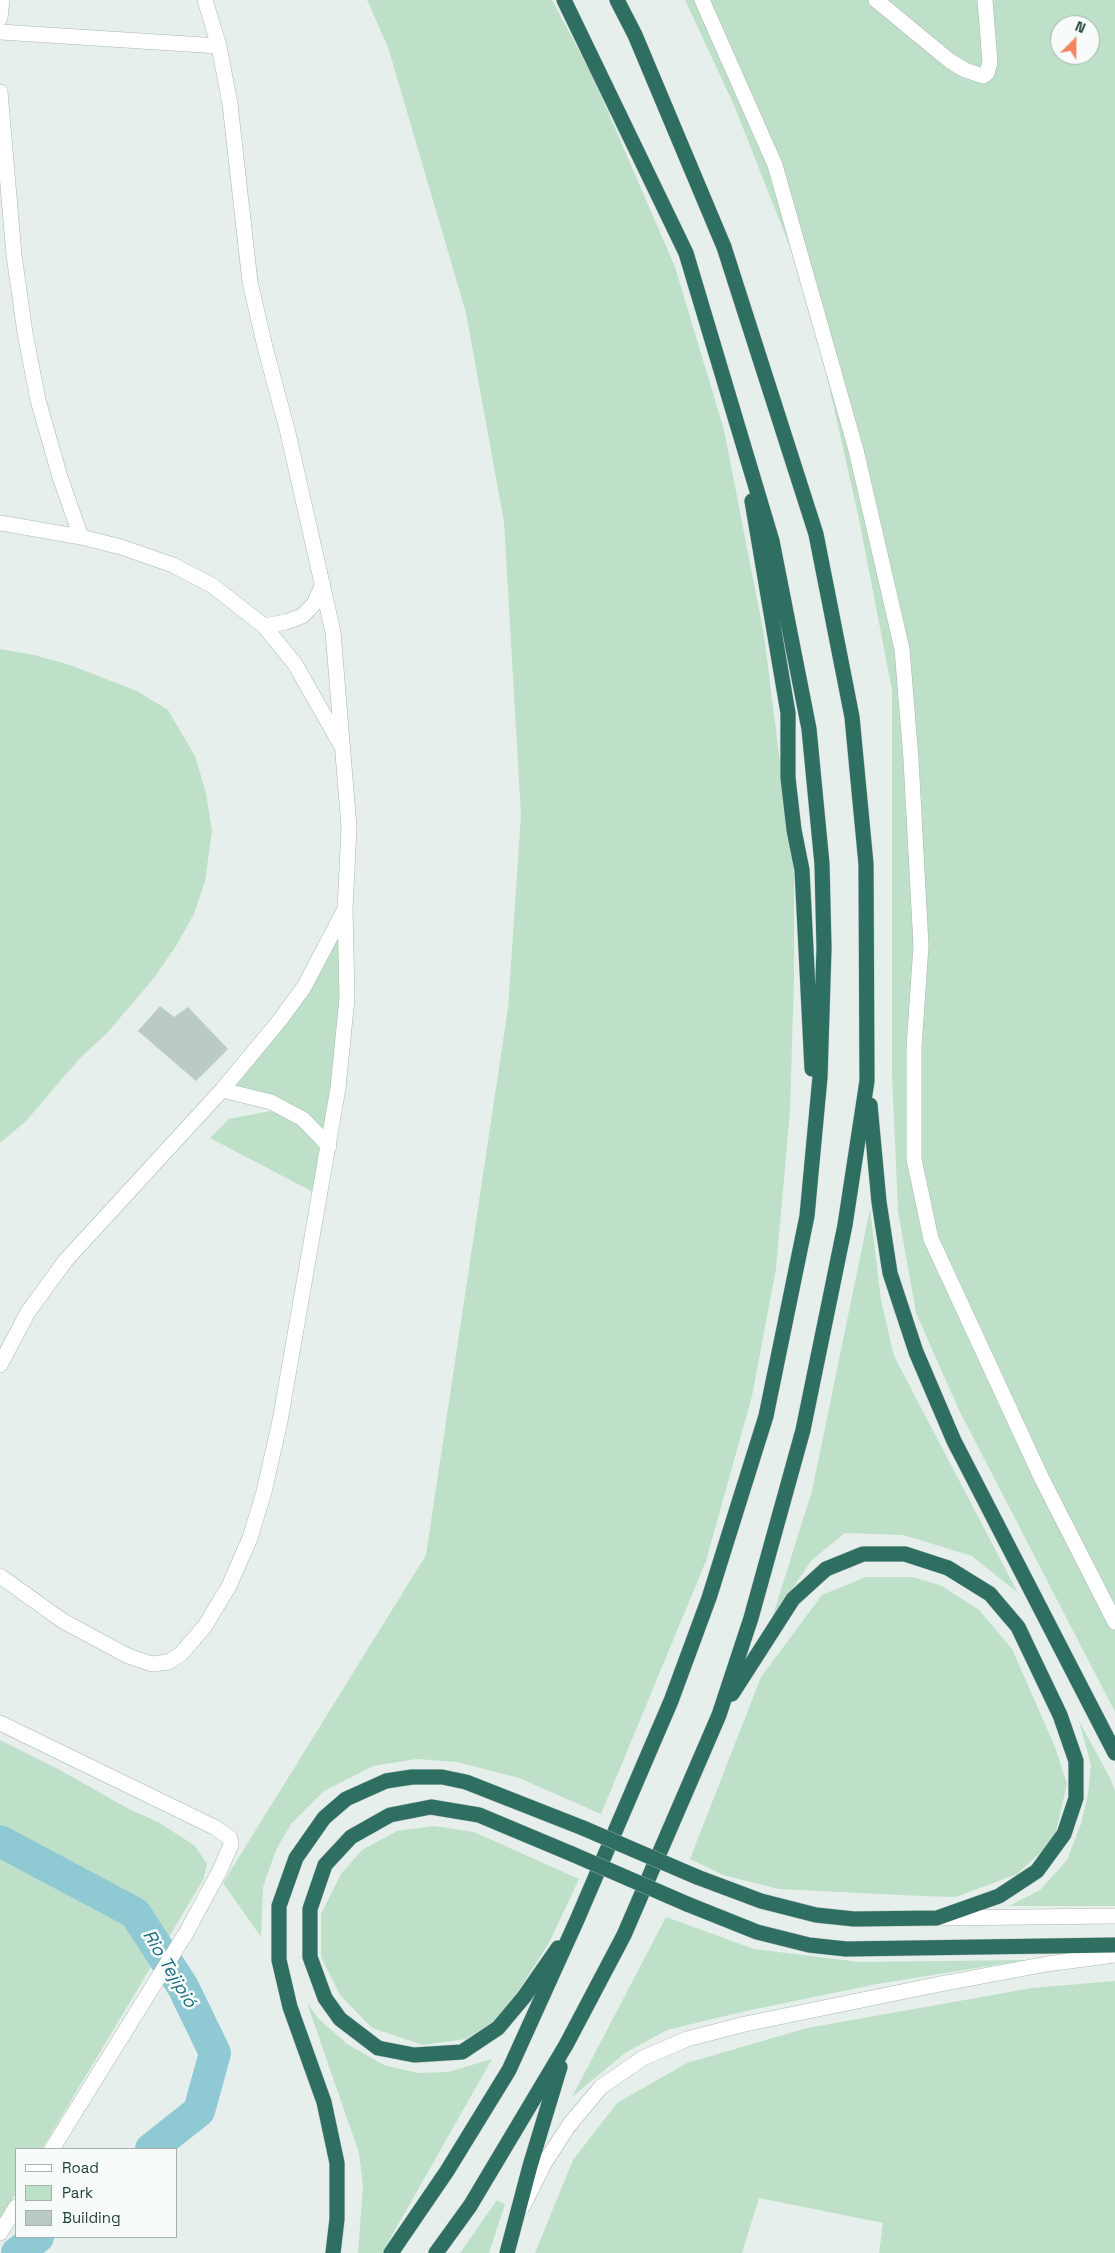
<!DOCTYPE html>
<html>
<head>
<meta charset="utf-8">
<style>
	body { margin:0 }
	#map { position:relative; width:1115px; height:2253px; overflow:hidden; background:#e6efeb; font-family:"Space Grotesk",sans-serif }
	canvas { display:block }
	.legend { position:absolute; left:15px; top:2148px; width:162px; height:90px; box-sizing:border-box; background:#f7fbf9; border:1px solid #a3b1ad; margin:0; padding:6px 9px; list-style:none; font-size:15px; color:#24423a }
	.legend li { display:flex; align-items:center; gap:10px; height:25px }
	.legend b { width:25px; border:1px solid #a3b1ad }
	.north { position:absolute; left:1050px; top:15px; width:50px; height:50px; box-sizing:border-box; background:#f7fbf9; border:1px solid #a3b1ad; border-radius:50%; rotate:23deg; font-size:14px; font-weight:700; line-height:20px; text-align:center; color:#24423a }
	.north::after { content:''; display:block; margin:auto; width:18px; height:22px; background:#f4845f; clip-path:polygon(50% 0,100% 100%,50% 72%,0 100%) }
</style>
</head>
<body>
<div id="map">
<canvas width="1115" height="2253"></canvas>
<ul class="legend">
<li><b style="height:6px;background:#fff"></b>Road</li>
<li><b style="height:14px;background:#bfe0c8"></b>Park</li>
<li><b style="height:14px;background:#bbcac4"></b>Building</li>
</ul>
<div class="north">N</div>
</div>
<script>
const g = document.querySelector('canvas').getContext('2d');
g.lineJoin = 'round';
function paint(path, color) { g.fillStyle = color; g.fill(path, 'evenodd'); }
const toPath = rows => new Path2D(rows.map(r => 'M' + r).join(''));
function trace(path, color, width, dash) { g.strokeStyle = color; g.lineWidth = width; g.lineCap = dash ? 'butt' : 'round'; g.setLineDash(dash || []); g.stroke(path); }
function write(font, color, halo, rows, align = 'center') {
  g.font = font + ' "Space Grotesk",sans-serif'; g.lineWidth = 5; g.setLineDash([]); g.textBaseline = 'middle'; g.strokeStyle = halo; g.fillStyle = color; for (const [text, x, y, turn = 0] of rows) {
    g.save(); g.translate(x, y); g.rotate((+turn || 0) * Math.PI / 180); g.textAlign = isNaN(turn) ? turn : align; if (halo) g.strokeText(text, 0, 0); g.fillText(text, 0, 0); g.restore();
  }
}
paint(toPath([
	[367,0,552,0,592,75,675,267,724,430,764,635,794,874,794,979,790,1111,776,1269,752,1396,706,1561,601,1814,519,1778,457,1762,417,1759,373,1766,324,1791,291,1824,276,1850,263,1887,261,1937,223,1883,426,1555,508,1008,521,815,504,522,466,313,388,47],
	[685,0,1115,0,1115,1712,959,1410,916,1313,898,1211,892,1076,892,690,859,519,808,293,734,105],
	[1060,25,1090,25,1090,55,1060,55],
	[0,649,34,655,70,665,137,691,168,710,195,756,206,793,212,831,205,881,194,914,176,946,154,978,107,1033,80,1058,25,1122,0,1143],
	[345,910,351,947,329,1146,303,1119,231,1092],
	[270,1111,301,1124,319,1144,322,1158,315,1193,210,1138,229,1119],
	[870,1209,881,1300,894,1356,1018,1593,972,1556,903,1535,845,1533,812,1560,772,1618,812,1491],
	[866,1577,913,1577,942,1586,979,1610,1012,1649,1055,1747,1067,1784,1054,1840,1017,1874,956,1897,921,1896,779,1889,723,1875,690,1859,761,1677,822,1595],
	[1079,1721,1110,1778,1115,1791,1115,1906,1009,1906,1040,1890,1067,1860,1081,1824,1088,1794,1091,1765],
	[0,1740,60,1770,129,1809,160,1823,195,1846,207,1864,203,1880,42,2149,16,2149,16,2193,0,2220],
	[434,1826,474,1832,579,1879,549,1943,503,2015,466,2039,423,2045,372,2028,340,1995,321,1957,321,1914,341,1874,362,1850,397,1831],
	[666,1917,754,1949,860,1962,1026,1960,877,1984,746,2011,667,2030,625,2053,572,2097],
	[1115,1981,1115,2253,879,2253,883,2223,759,2198,742,2253,535,2253,573,2160,617,2103,687,2063,807,2028,1032,1988],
	[307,2003,318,2018,347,2044,384,2065,418,2073,448,2072,492,2059,382,2253,358,2253,363,2186,359,2153],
	[497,2200,505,2204,489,2253,460,2253]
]), '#bfe0c8');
trace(toPath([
	[0,1841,135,1913,183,1987,215,2053,199,2111,151,2149],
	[17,2253,38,2237]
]), '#8ec9d4', 32);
paint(toPath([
	[160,1006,174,1017,188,1007,228,1049,196,1081,138,1031]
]), '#bbcac4');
const minor = toPath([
	[702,0,775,165,856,450,902,649,911,759,921,946,914,1047,914,1159,931,1239,1041,1477,1115,1622],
	[876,0,950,61,965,70,983,76,987,73,990,62,985,0],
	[0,18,2,0],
	[0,32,219,46],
	[0,92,14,255,25,333,38,400,60,477,81,537],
	[0,523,81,537,121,547,173,565,213,586,264,626,295,664,341,745],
	[264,626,286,622,302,616,314,604,323,584],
	[222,1090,271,1102,303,1119,329,1146],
	[0,1365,28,1312,66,1260,222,1090,280,1020,304,987,344,911],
	[0,1576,63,1621,128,1656,152,1664,168,1662,181,1654,205,1626,229,1586,250,1538,264,1492,280,1421,338,1088,347,998,345,910,349,827,333,632,288,433,265,347,250,282,230,104,219,46,205,0],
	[0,1723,214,1827,230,1838,231,1845,219,1872,186,1933,52,2149],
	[939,1918,1115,1916],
	[523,2206,545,2162,570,2124,601,2087,643,2058,687,2039,745,2024,940,1984,1047,1964,1115,1955],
	[0,2233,16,2207]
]);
const highway = toPath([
	[752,501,788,713,788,778,794,830,802,870,812,1069],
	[870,1105,879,1202,890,1273,916,1352,954,1441,1115,1753],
	[697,1877,761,1901,816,1915,854,1919,937,1918,999,1896,1037,1871,1064,1834,1076,1798,1076,1761,1060,1715,1018,1627,990,1594,948,1568,905,1554,863,1554,826,1569,793,1599,732,1694],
	[687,1904,757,1932,809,1945,846,1949,1115,1945],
	[558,1948,524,1997,498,2028,462,2052,414,2055,378,2048,340,2019,325,1998,310,1957,310,1909,325,1865,351,1837,390,1815,431,1807,479,1815,572,1854],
	[333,2253,337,2219,337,2163,324,2102,290,2007,279,1960,279,1906,296,1858,324,1818,346,1799,386,1781,412,1777,442,1777,466,1782,583,1828],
	[391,2253,447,2171,509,2070,577,1920,671,1701,709,1598,766,1416,807,1216,820,1077,824,948,822,864,809,729,772,541,686,253,564,0],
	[436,2253,470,2206,566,2045,624,1935,719,1715,751,1618,803,1430,845,1225,867,1081,866,864,852,717,816,534,724,247,635,35,617,0],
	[507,2253,530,2166,560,2067]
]);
trace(minor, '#a8b8b2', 16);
trace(highway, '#c2cac8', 16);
trace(minor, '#fff', 15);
trace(highway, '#2f6f62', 15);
const highwayBridge = toPath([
	[583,1828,697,1877],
	[572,1854,687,1904]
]);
trace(highwayBridge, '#c2cac8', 16, []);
trace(highwayBridge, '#2f6f62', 15);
write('italic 18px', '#1c6f80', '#f7fbf9', [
	["Rio Tejipió",169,1969,59]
]);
</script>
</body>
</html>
